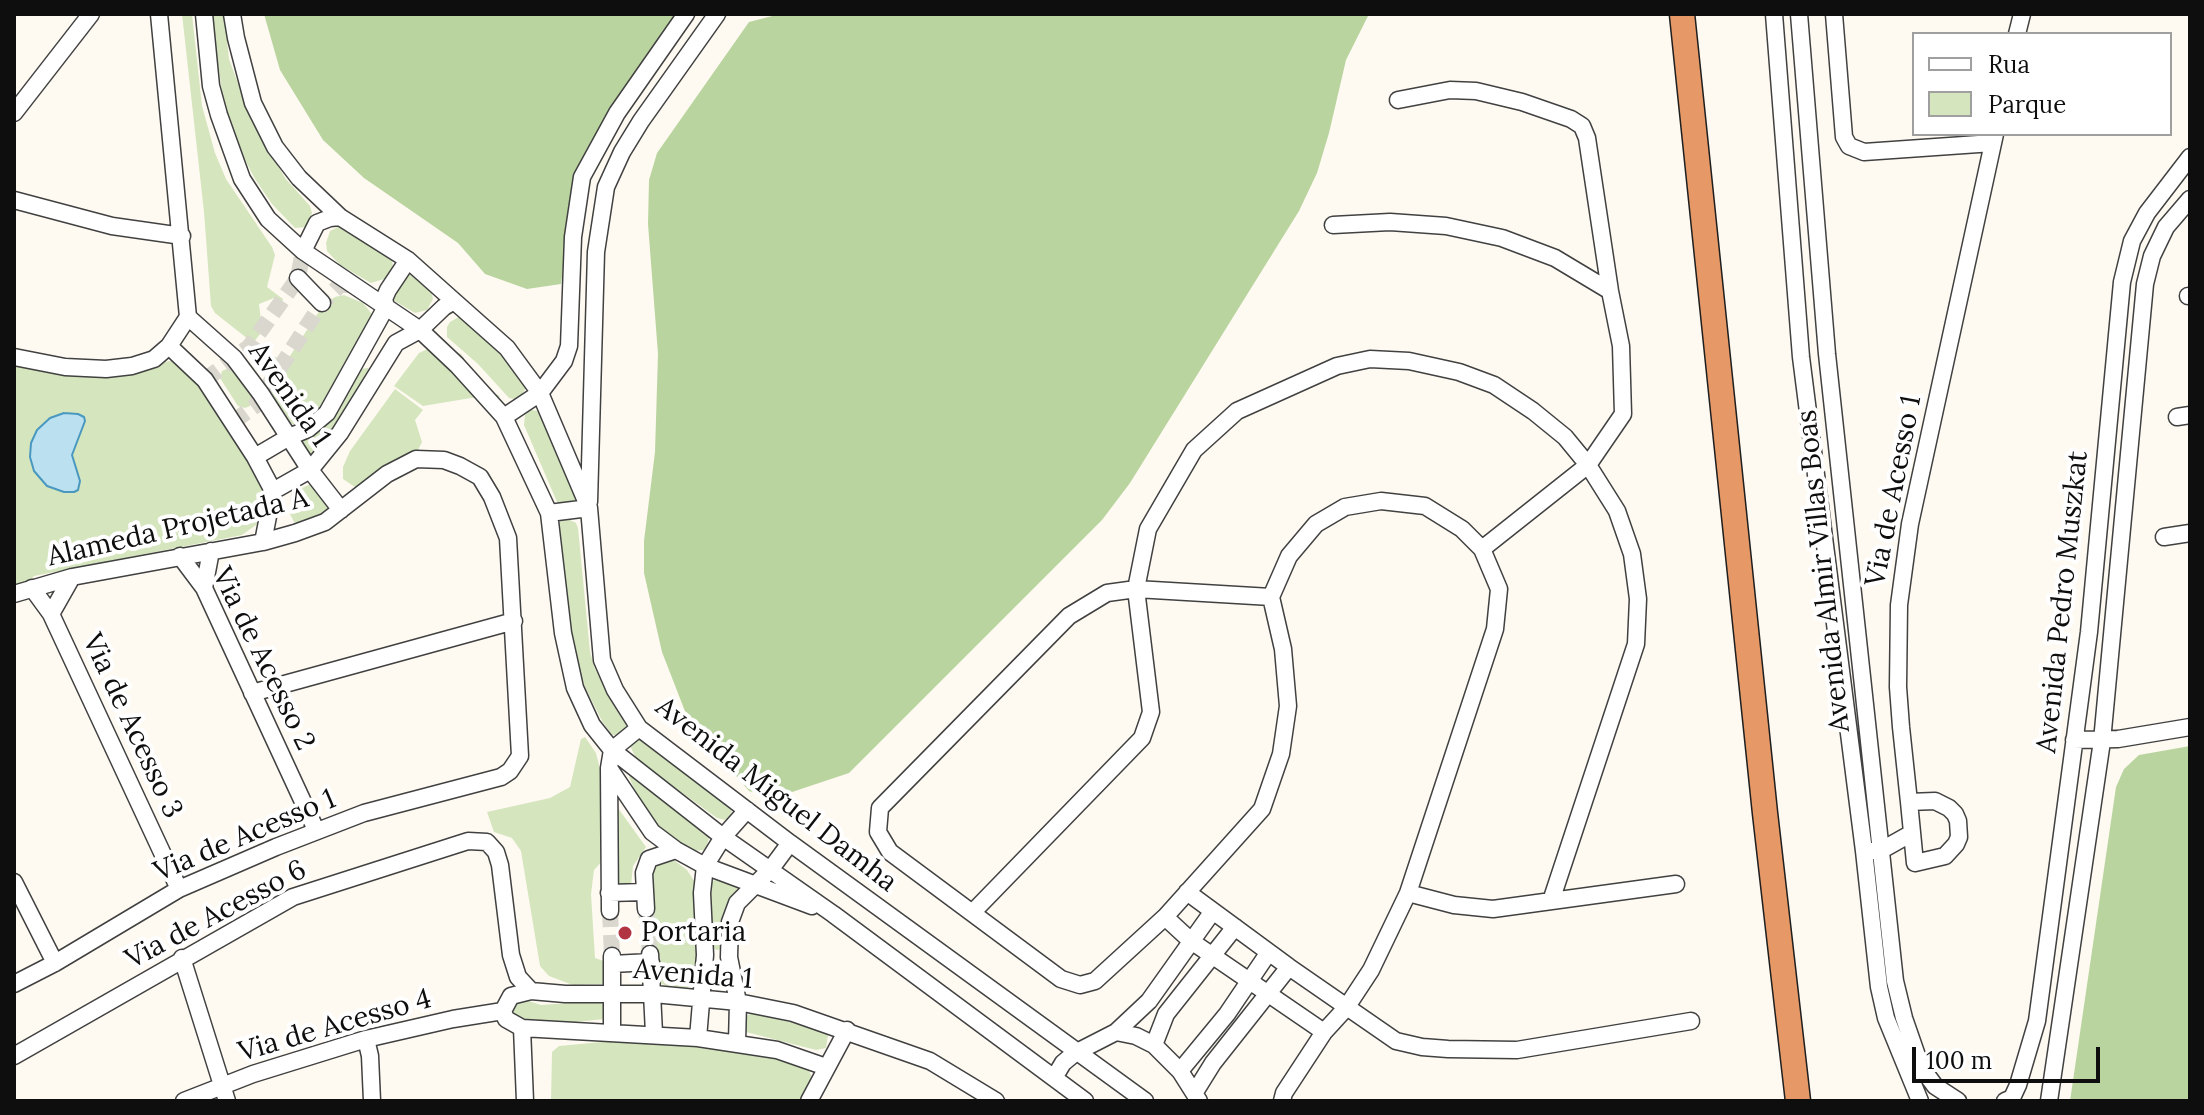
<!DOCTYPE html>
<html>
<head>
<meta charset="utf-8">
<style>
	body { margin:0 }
	#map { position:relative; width:2204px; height:1115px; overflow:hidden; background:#fefaf1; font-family:Lora,serif }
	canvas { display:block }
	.frame { position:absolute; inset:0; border:16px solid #0e0e0e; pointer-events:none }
	.legend { position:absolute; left:1912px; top:32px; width:260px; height:104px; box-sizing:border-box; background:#fff; border:2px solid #9f9f9f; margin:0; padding:10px 14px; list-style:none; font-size:24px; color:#0e0e0e }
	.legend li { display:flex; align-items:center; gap:16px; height:40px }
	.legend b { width:40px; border:2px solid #9f9f9f }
	.scale { position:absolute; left:1912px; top:1047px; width:188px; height:36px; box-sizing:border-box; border:4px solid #0e0e0e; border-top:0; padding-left:10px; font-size:24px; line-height:28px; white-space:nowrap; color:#0e0e0e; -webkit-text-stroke:6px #fff; paint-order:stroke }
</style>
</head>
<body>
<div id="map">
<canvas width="2204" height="1115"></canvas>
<div class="frame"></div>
<ul class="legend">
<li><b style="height:10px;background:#fff"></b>Rua</li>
<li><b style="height:22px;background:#d5e5be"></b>Parque</li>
</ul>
<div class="scale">100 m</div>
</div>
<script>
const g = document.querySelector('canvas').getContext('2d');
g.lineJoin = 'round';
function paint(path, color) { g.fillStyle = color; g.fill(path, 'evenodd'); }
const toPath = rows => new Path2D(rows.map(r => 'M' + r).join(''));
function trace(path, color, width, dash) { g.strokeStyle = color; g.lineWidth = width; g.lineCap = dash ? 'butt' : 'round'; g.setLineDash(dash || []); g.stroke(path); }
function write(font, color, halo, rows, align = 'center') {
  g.font = font + ' Lora,serif'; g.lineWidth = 8; g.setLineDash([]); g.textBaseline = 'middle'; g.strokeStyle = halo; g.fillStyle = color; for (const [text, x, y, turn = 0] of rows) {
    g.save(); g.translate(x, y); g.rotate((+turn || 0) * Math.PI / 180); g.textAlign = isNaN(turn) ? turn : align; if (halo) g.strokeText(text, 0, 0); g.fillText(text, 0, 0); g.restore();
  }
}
paint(toPath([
	[182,14,192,14,202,106,215,153,226,179,272,247,275,255,267,287,283,299,282,303,274,298,259,304,261,321,267,325,253,343,215,313,211,306,204,212],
	[211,14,224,14,229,59,252,122,285,178,310,206,312,213,306,227,295,228,272,204,255,179,234,139,224,106],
	[342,225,391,255,393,267,387,278,371,283,340,265,327,251,326,243,330,231],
	[406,274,411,274,430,284,433,299,427,310,415,313,393,300,392,292],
	[344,295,363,303,375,318,329,404,302,426,292,424,272,396,270,393,275,379,268,378,259,358,271,355,286,362,322,307,335,297],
	[462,315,469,317,526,381,527,386,521,396,515,399,509,398,478,364,447,337,447,327,450,322],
	[430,348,451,349,461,354,471,370,492,392,500,396,493,402,481,398,471,398,423,406,394,386,419,353],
	[174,360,188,367,267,479,260,522,242,535,34,576,24,587,14,590,14,364,160,363],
	[229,368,236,370,253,397,250,406,245,408,238,406,220,378,222,371],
	[368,368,374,376,312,458,302,444,302,438,320,430,360,369],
	[395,389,423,410,415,420,422,442,415,456,361,491,343,479,343,467,350,451],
	[531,410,539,411,578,500,575,504,562,507,557,502,524,425,525,415],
	[313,483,328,501,328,510,326,513,301,524,294,522,290,514,291,493],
	[566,518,576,523,578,528,590,652,595,669,628,728,619,735,612,735,602,721,584,685,573,649,557,529,560,521],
	[585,737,596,753,603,781,604,859,594,870,591,894,595,958,609,963,608,976,603,984,573,985,549,976,540,966,521,851,512,838,494,832,487,812,550,798,570,787,581,739],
	[638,739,642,739,732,807,731,816,725,820,717,818,637,760,630,746,632,742],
	[631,774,710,834,706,850,689,851,657,825,639,800,629,777],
	[614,808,618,808,646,847,633,866,631,885,614,884],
	[671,858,687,870,698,887,704,967,695,983,686,989,672,988,662,984,654,978,652,967,653,946,647,884,650,866],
	[717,879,739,887,741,891,722,949,717,950,712,948,707,884],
	[519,998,541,1005,598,1001,604,1005,604,1019,538,1026,518,1024,507,1004],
	[752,1013,824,1030,828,1035,826,1048,816,1050,746,1032,743,1030,746,1016],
	[634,1039,753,1049,807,1066,813,1080,805,1101,551,1101,552,1052,559,1046]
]), '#d5e5be');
paint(toPath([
	[264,14,683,14,578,169,561,284,527,289,485,274,458,243,364,178,323,140,280,70],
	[780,14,1369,14,1346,60,1329,133,1317,173,1299,211,1130,483,1102,520,849,773,774,798,749,791,688,719,662,652,644,573,644,541,655,452,658,354,648,224,649,180,657,153,749,22],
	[2190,746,2190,1101,2070,1101,2116,787,2124,769,2139,755]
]), '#bad49f');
const water = toPath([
	[64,413,78,414,84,417,85,421,72,455,80,481,78,490,74,492,64,492,47,486,34,471,30,457,31,443,37,430,50,418,64,413]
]);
paint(water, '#bbe0f0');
trace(water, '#4998c0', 2);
trace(toPath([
	[205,380,249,347,298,278,303,251],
	[233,422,255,406,322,303,340,285,353,285],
	[646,909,650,954],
	[610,911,612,956]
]), '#dad7cf', 16, [16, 8]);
const minor = toPath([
	[204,14,211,86,219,115,242,179,268,219,303,251,420,330,457,365,504,417,549,513,563,633,575,688,592,725,612,750,723,837,833,914,1085,1101],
	[232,14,236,38,253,103,275,147,299,178,340,217,408,260,454,301,507,348,540,393,589,508,602,660,615,690,639,728,790,843,1145,1101],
	[1774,14,1801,357,1864,851,1879,987,1886,1018,1920,1101],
	[1799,14,1827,354,1895,981,1904,1018,1921,1067,1935,1086,1958,1101],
	[1834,14,1844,137,1849,146,1864,152,1993,143],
	[2017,34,2022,14],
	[1398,100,1450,90,1476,91,1522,102,1571,119,1582,126,1587,138,1610,291,1621,346,1623,414,1588,465,1482,549],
	[14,113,91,14],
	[14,200,112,226,182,236],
	[1333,225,1390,222,1446,226,1502,238,1555,258,1610,291],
	[303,251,317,223,330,218,340,217],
	[298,278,322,303],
	[2188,296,2190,296],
	[188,317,234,358,261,394,310,470,341,510],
	[169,346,205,380,255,457,273,491,263,542],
	[14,357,65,367,106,369,132,366,154,359,169,346,188,317,159,14],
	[504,417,540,393,564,361,569,346,573,237,582,177,617,113,686,14],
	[2177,417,2190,415],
	[255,457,289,437,308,429,327,413,386,307,384,299,388,290,408,260],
	[273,491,310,470,340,433,396,343,420,330,444,307,454,301],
	[589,502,596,252,606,187,622,152,641,121,717,14],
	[549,513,589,508],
	[2164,537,2190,533],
	[180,556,204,588,316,830],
	[32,588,51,614,179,889],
	[204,588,211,551],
	[14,594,72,577,263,542,295,533,325,522,387,474,416,459,444,460,460,466,480,477,492,497,508,538,520,756,510,771,501,777,364,813,276,847,179,889,55,963,14,984],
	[1271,597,1136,589,1107,593,1069,616,880,808,878,832,890,852,1061,979,1080,985,1095,981,1165,917,1262,809,1281,754,1288,706,1283,649,1271,597,1289,556,1316,524,1345,507,1381,501,1425,506,1462,529,1482,549,1499,589,1495,629,1408,893,1371,970,1346,1008,1324,1032,1284,1093,1282,1101],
	[51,614,72,577],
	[252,693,514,621],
	[2074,740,2118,739,2190,727],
	[609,768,652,832,676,850,705,866,812,906],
	[1909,802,1935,801,1949,808,1955,814,1958,821,1959,837,1956,844,1945,856,1915,863,1909,802,1901,727,1898,687,1899,605,1910,524,1995,134],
	[1870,851,1880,851,1912,833],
	[14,882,55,963],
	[1187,892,1289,967,1396,1041,1422,1047,1448,1049,1517,1050,1691,1021],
	[609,893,645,892],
	[1408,893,1454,905,1493,909,1676,884],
	[646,909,644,873,649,859,676,850],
	[610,911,609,768,612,750,639,728],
	[972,913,1142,738,1151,712,1136,589,1148,529,1194,450,1237,411,1337,366,1370,359,1409,361,1459,372,1494,385,1533,411,1565,437,1588,465,1617,511,1632,554,1638,599,1636,644,1551,901],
	[1165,917,1191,941,1324,1032],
	[650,954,654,1033],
	[612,956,612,1031],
	[182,958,227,1101],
	[612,964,651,962],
	[531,991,565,994,654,994,738,1002,793,1013,930,1061,996,1101],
	[522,1028,698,1038,777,1050,826,1067],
	[1116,1032,1149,1001,1213,911],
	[698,1038,705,955,702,893,705,866,723,837,747,810],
	[366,1039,370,1056,372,1101],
	[737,1043,738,1002,729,957,730,922,737,903,770,870,790,843],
	[1154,1045,1166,1014,1235,927],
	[14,1056,293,897,468,841,487,842,496,852,500,865,511,955,518,977,531,991,511,996,503,1011,506,1019,522,1028,525,1101],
	[1180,1071,1227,1014,1269,952],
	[1054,1078,1063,1063,1075,1053,1116,1032,1136,1036,1154,1045,1180,1071,1199,1101],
	[1195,1092,1213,1063,1289,967],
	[184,1101,253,1074,366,1039,453,1019,503,1011],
	[809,1101,847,1030],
	[2005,1101,2012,1098,2018,1085,2037,1021,2089,632,2122,282,2132,241,2147,213,2190,157],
	[2049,1101,2102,741,2145,284,2152,256,2166,227,2190,199]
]);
const highway = toPath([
	[1682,14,1765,813,1798,1101]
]);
trace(minor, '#414141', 19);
trace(highway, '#1f1f1f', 27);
trace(minor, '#fff', 16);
trace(highway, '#e69967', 24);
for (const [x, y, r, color] of [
	[625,933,8,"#b13442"]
]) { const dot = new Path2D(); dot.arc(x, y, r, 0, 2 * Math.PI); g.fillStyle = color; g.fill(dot); trace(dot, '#fff', 3); }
write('28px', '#0e0e0e', '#fff', [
	["Avenida 1",289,395,55],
	["Via de Acesso 1",1894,491,-79],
	["Alameda Projetada A",178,528,-13],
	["Avenida Almir Villas Boas",1824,571,-96],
	["Avenida Pedro Muszkat",2063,602,-84],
	["Via de Acesso 2",263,659,64],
	["Via de Acesso 3",132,726,65],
	["Avenida Miguel Damha",776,795,38],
	["Via de Acesso 1",245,836,-23],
	["Via de Acesso 6",216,915,-28],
	["Avenida 1",693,975,5],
	["Via de Acesso 4",335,1026,-16]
]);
write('28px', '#0e0e0e', '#fff', [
	["Portaria",641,933]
], 'left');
</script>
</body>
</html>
